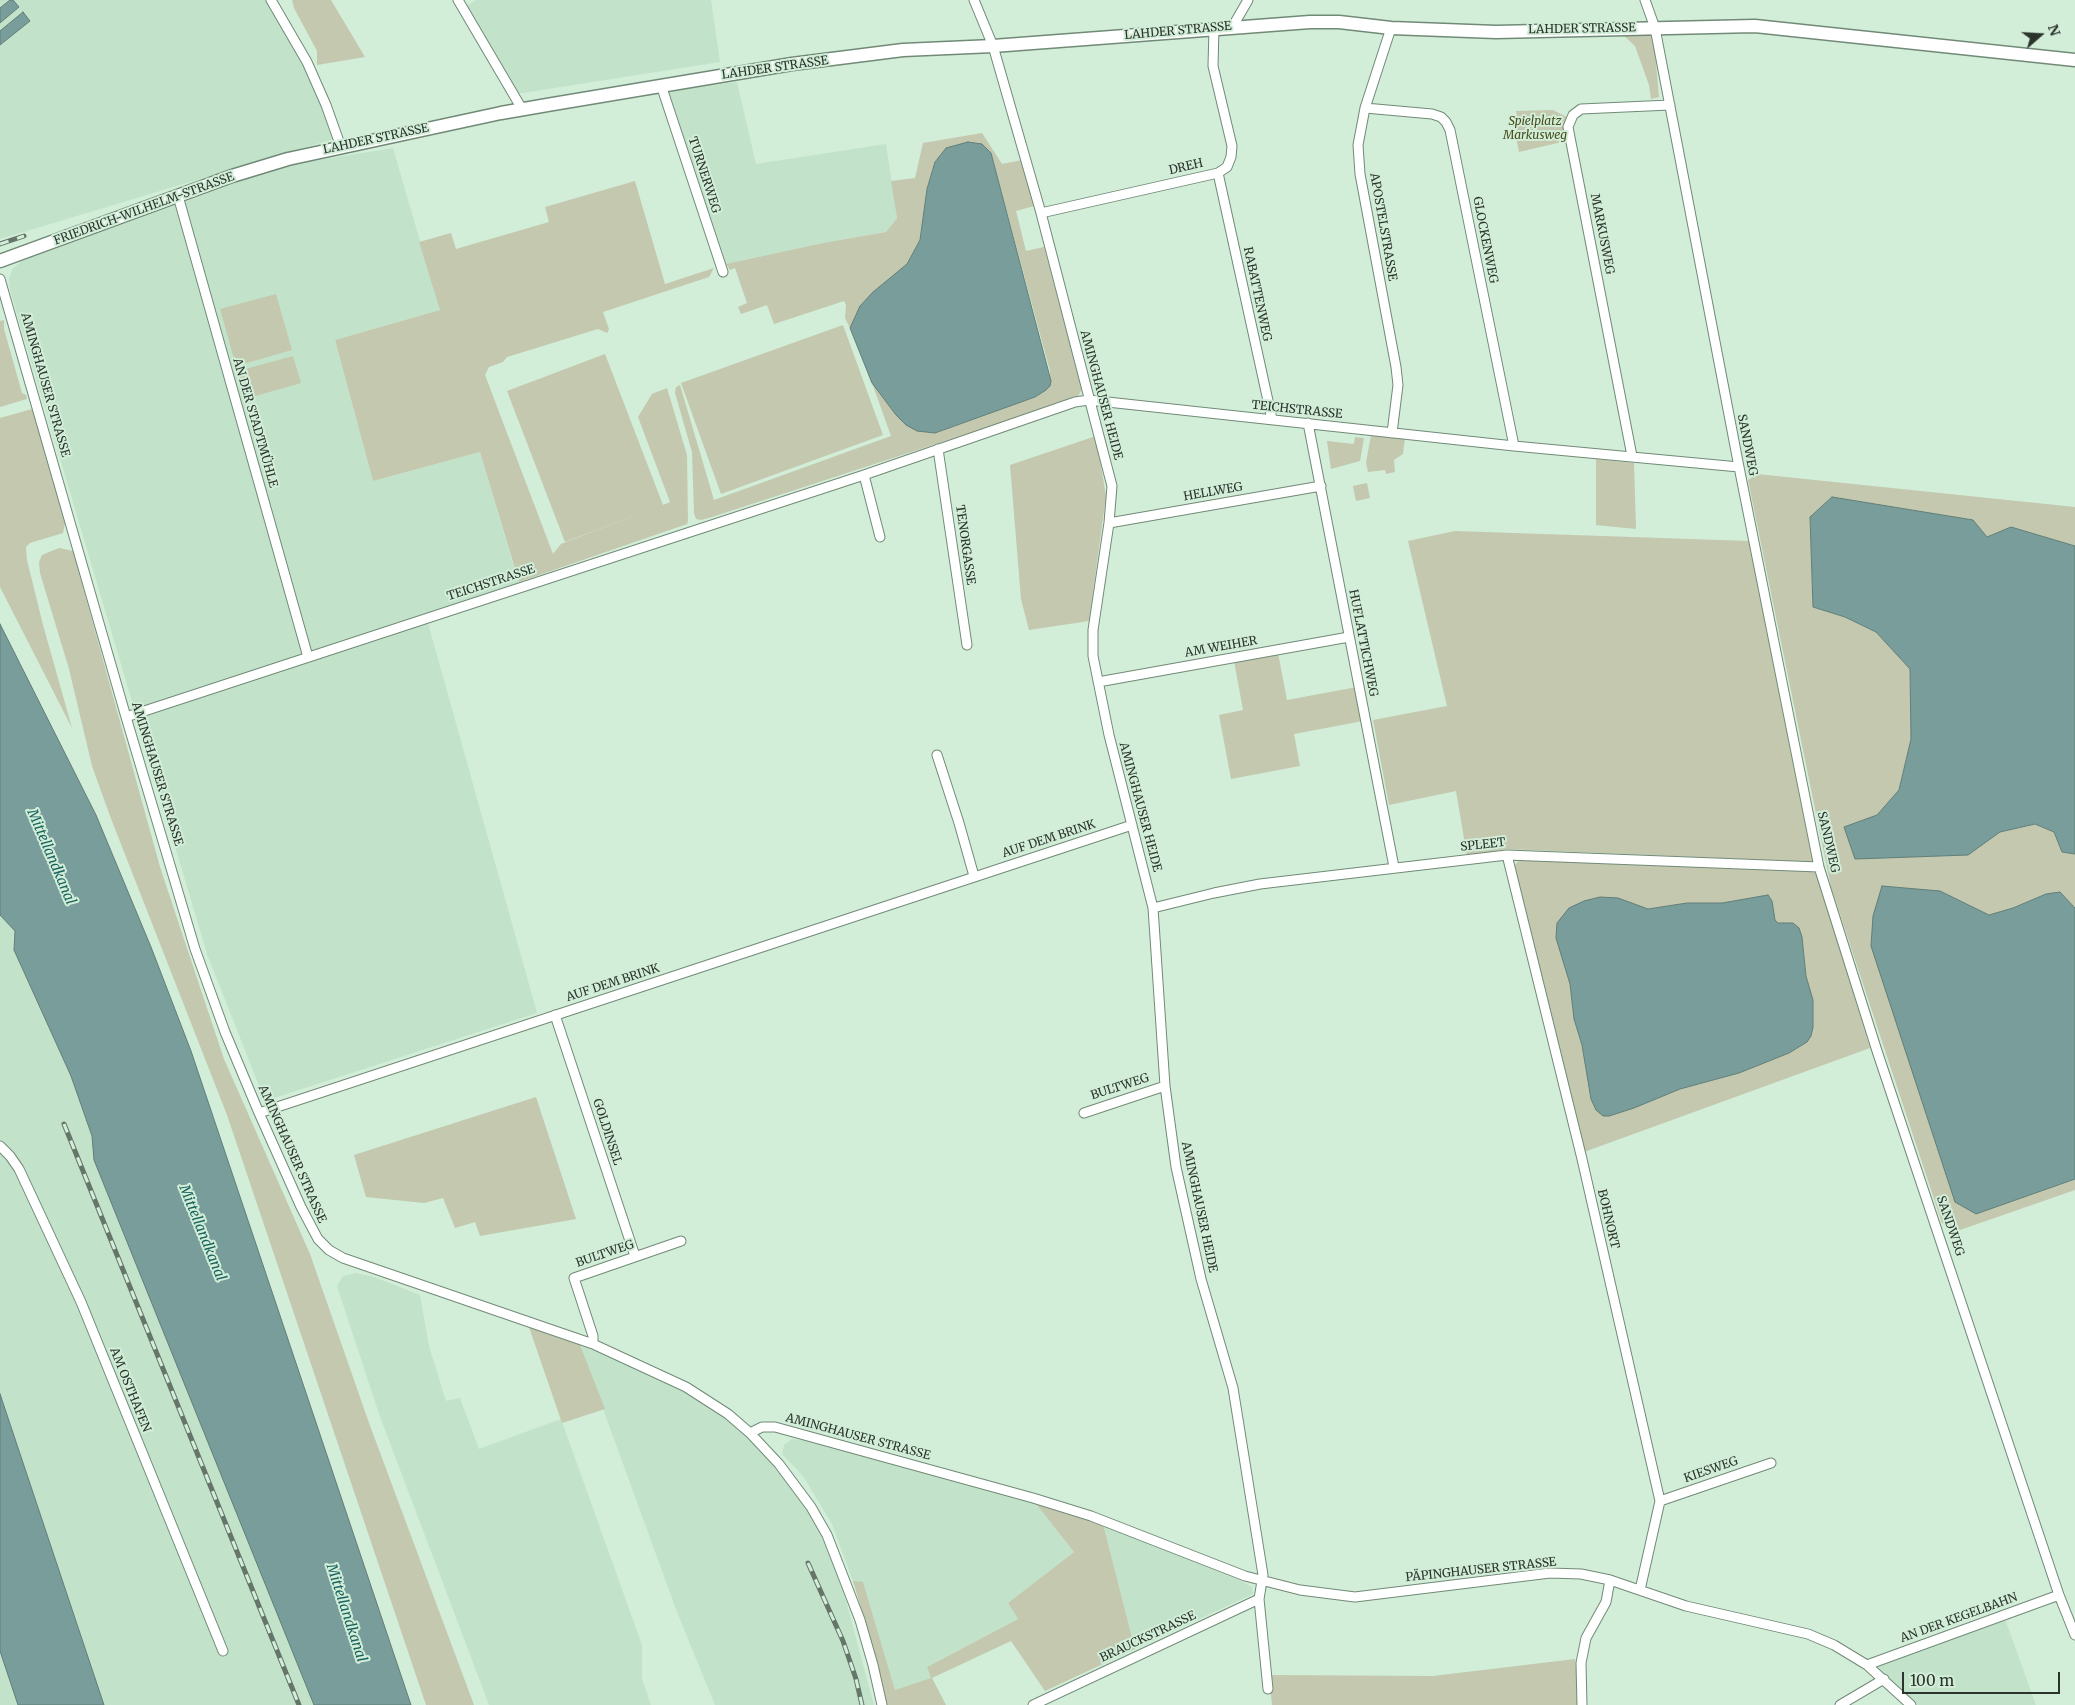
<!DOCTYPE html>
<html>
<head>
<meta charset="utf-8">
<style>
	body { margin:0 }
	#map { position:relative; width:2075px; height:1705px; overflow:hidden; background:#d2edd8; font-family:Merriweather,serif }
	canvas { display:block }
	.north { position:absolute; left:2015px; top:10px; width:50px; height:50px; -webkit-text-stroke:4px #d2edd8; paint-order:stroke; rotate:71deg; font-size:14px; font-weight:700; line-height:20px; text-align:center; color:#2a342c }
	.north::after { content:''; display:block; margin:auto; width:18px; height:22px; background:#2a342c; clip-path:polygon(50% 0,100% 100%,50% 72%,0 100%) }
	.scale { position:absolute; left:1902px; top:1672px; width:158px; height:22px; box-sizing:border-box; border:2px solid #2a342c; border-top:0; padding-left:6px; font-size:15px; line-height:18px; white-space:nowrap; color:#2a342c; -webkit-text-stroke:4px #d2edd8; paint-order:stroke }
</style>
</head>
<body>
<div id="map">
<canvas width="2075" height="1705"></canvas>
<div class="north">N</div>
<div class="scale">100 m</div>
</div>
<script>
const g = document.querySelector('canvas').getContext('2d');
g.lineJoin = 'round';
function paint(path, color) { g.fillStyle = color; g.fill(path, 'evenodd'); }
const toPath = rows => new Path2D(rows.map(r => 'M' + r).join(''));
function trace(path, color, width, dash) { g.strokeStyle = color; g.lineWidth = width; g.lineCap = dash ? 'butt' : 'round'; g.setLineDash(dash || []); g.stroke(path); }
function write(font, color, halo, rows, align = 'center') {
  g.font = font + ' Merriweather,serif'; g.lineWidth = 4; g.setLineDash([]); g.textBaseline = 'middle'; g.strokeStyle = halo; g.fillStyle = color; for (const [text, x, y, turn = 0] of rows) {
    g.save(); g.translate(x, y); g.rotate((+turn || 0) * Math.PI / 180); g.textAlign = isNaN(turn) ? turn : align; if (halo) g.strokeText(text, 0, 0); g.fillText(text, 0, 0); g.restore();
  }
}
paint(toPath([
	[0,0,268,0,295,48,337,138,0,239],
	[477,0,711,0,720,62,516,94,465,7],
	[737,82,756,164,886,144,897,218,886,232,823,243,726,264,668,91],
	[393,148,440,310,335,340,373,481,480,452,521,591,428,623,537,1013,265,1101,207,954,10,290,9,279,13,268,22,261,282,166],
	[0,915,15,931,14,950,71,1076,92,1136,95,1160,314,1705,104,1705,0,1394],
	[356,1273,374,1277,420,1295,429,1346,446,1401,460,1398,479,1449,561,1419,642,1645,642,1679,651,1705,489,1705,379,1414,337,1286,343,1276],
	[575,1332,730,1415,772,1453,815,1522,839,1575,874,1705,715,1705,677,1612],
	[792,1439,808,1441,1036,1504,1074,1552,1008,1603,1018,1619,927,1667,932,1678,895,1690,863,1583,853,1581,832,1524,803,1476,782,1454,784,1445],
	[1103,1524,1239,1580,1252,1587,1253,1594,1135,1649],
	[2005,1619,2036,1705,1918,1705,1878,1669,1881,1662],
	[0,1651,18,1705,0,1705]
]), '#c2e3ca');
paint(toPath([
	[292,0,331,0,365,57,317,65,317,51,294,8],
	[1642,33,1651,36,1654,40,1659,97,1651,99,1649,85,1635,46,1622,34],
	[1553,110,1567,117,1564,123,1566,141,1519,152,1513,121,1518,120,1516,111],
	[982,133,1002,164,1022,160,1034,206,1016,211,1026,251,1044,247,1082,389,1077,398,712,517,701,520,696,519,694,513,692,452,675,393,676,387,680,385,714,500,891,436,872,383,896,415,935,433,1035,397,1050,385,1050,371,991,153,982,144,946,148,935,162,927,189,920,240,907,264,873,292,860,306,850,328,845,318,846,305,844,301,774,324,767,305,741,314,738,307,747,303,735,268,730,270,726,264,823,243,886,232,897,218,891,181,915,178,923,143],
	[635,181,665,284,714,268,709,277,603,312,609,329,607,333,598,329,507,357,503,362,489,367,485,375,553,554,561,544,657,507,565,542,507,391,605,354,663,505,670,502,638,417,652,394,667,388,687,455,688,521,687,524,519,582,480,452,373,481,335,340,440,310,419,242,451,233,456,249,549,222,545,207],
	[276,294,292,350,236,366,220,309],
	[4,320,4,329,22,393,26,395,27,399,0,407,0,321],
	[843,325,883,435,721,494,681,383],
	[293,356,301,383,245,399,238,371],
	[32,409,65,523,63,533,30,543,26,547,27,560,43,625,72,728,0,587,0,418],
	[1371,435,1405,438,1403,454,1394,460,1395,472,1386,474,1385,470,1368,472,1366,463],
	[1096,436,1106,496,1089,621,1029,630,1021,599,1010,465],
	[1355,437,1364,438,1360,461,1331,469,1327,441,1354,444],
	[1596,459,1634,463,1636,529,1596,525],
	[1757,474,2075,507,2075,546,2011,527,1987,537,1912,510,1832,498,1810,517,1813,607,1845,617,1876,632,1910,669,1911,739,1899,790,1877,815,1845,827,1968,854,2000,832,2035,824,2054,832,2062,852,2075,854,2075,908,2060,892,2046,894,2013,908,1989,915,1940,891,1976,1214,2075,1179,2075,1190,1960,1230,1942,1223,1831,887,1748,480],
	[1367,483,1370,498,1356,501,1353,486],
	[1455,531,1749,541,1814,862,1506,849,1467,856,1456,791,1389,805,1373,720,1447,706,1408,541],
	[59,548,73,551,160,867,224,1059,310,1254,369,1423,474,1705,426,1705,227,1115,110,816,92,766,69,669,40,573,39,562,42,555],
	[1278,653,1287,700,1357,687,1363,721,1294,734,1300,766,1231,779,1219,715,1243,710,1234,661],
	[1521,858,1816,871,1870,1048,1584,1152,1514,866],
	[1768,896,1770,898,1775,920,1778,923,1793,923,1802,937,1806,976,1813,1000,1813,1007,1789,1053,1739,1073,1680,1089,1609,1116,1591,1099,1589,1081,1582,1045,1574,1019,1570,984,1565,964,1634,905,1648,909,1687,903,1722,903],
	[536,1097,576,1219,480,1236,475,1222,455,1228,443,1198,424,1203,366,1197,354,1155],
	[529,1327,580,1345,605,1409,562,1423],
	[1036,1504,1103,1524,1135,1649,1045,1691,1011,1641,932,1678,946,1705,887,1705,881,1676,853,1581,863,1582,895,1690,931,1678,927,1667,1018,1619,1008,1603,1074,1552],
	[1575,1659,1580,1705,1272,1705,1269,1675,1433,1676]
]), '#c4c8ae');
const water = toPath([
	[10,0,13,0,19,7,0,23,0,8,10,0],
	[23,12,30,21,0,45,0,31,23,12],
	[968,142,982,144,991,153,1051,381,1050,386,1046,390,1035,397,935,433,917,431,906,425,896,415,872,383,850,328,860,306,873,292,907,264,920,240,927,189,935,162,946,148,968,142],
	[1832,497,1973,520,1987,537,2011,527,2075,546,2075,854,2062,852,2054,832,2035,824,2000,832,1968,855,1855,859,1844,827,1877,815,1899,790,1911,739,1910,669,1876,632,1845,617,1813,607,1810,517,1832,497],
	[0,624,96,815,151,947,191,1051,411,1705,314,1705,94,1160,92,1136,71,1076,14,950,15,931,0,915,0,624],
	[1882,886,1940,891,1989,915,2013,908,2046,894,2060,892,2075,908,2075,1179,1976,1214,1955,1202,1871,946,1873,916,1882,886],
	[1768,895,1772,901,1775,920,1778,923,1793,923,1799,928,1802,937,1806,976,1813,1000,1813,1027,1811,1036,1807,1042,1789,1053,1739,1073,1680,1089,1634,1108,1609,1116,1603,1116,1596,1110,1591,1099,1582,1045,1574,1019,1570,984,1556,938,1557,923,1569,908,1584,901,1600,897,1618,898,1648,909,1687,903,1722,903,1768,895],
	[0,1394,104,1705,18,1705,0,1651,0,1394]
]);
paint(water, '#789d9a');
trace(water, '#617e79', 1);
const street = toPath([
	[271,0,307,62,326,105,341,147],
	[458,0,522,109],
	[974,0,993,46,1041,213,1112,486,1109,523,1093,630,1093,656,1109,735,1153,908,1165,1086,1176,1167,1201,1279,1233,1388,1263,1575,1259,1599,1033,1705],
	[1645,0,1655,28,1739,467,1819,867,1877,1051,2059,1595,2075,1635],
	[1233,26,1248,0],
	[1391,28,1365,108,1358,145,1360,174,1396,367,1398,385,1392,433],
	[661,85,723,272],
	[1365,108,1432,114,1441,117,1446,122,1450,130,1514,446],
	[1218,173,1272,419],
	[178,196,308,657],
	[1041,213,1218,173,1227,167,1231,157,1232,146,1213,66,1214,28],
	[0,279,126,717,195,949,225,1032,259,1113,301,1207,318,1239,329,1250,343,1258,593,1344,686,1387,728,1414,750,1433,779,1464,811,1507,827,1535,860,1620,873,1665,882,1705],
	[1308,423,1394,867],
	[938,449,967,645],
	[1632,456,1568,127,1573,115,1581,109,1670,105],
	[864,475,880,537],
	[1109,523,1321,486],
	[1098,682,1349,637],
	[126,717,864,475,1075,402,1089,400,1514,446,1739,467],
	[937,755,959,823,974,876],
	[1507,855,1582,1159,1660,1501,1640,1590],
	[1153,908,1214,893,1260,884,1507,855,1819,867],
	[555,1015,635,1256],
	[259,1113,1132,825],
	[1084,1113,1165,1086],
	[0,1146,10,1156,19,1169,81,1302,223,1651],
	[593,1344,593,1336,574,1278,681,1241],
	[750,1433,762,1427,775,1427,1033,1498,1091,1516,1245,1576,1300,1590,1355,1597,1550,1573,1581,1574,1610,1580,1686,1606,1808,1634,1834,1645,1867,1665,1911,1705],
	[1660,1501,1771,1463],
	[1259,1599,1268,1689],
	[1867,1665,2059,1595],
	[1582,1705,1581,1663,1586,1638,1606,1602,1610,1580],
	[1840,1705,1884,1679]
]);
const secondary = toPath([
	[0,261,232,176,288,159,501,113,553,104,792,64,903,50,993,46,1310,22,1339,22,1391,28,1496,32,1755,26,2075,60]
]);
trace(street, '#718a77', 11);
trace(secondary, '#718a77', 15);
trace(street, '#fff', 9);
trace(secondary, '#fff', 12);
const rail = toPath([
	[0,244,24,236],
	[64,1124,299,1705],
	[808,1563,843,1641,856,1679,862,1705]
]);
trace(rail, '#657569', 5);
trace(rail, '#d2edd8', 3, [9]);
write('12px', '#2a342c', '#d2edd8', [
	["LAHDER STRASSE",1582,29,-1],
	["LAHDER STRASSE",1178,31,-5],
	["LAHDER STRASSE",775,68,-8],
	["LAHDER STRASSE",376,139,-12],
	["DREH",1186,167,-13],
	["TURNERWEG",704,175,72],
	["FRIEDRICH-WILHELM-STRASSE",144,209,-20],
	["APOSTELSTRASSE",1383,227,80],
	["MARKUSWEG",1602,234,79],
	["GLOCKENWEG",1485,240,79],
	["RABATTENWEG",1257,294,78],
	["AMINGHAUSER STRASSE",45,385,74],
	["AMINGHAUSER HEIDE",1101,395,75],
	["TEICHSTRASSE",1297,410,6],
	["AN DER STADTMÜHLE",255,423,74],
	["SANDWEG",1747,445,79],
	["HELLWEG",1213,492,-10],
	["TENORGASSE",965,545,82],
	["TEICHSTRASSE",491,583,-18],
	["HUFLATTICHWEG",1363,643,79],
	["AM WEIHER",1221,647,-10],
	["AMINGHAUSER STRASSE",157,774,73],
	["AMINGHAUSER HEIDE",1140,807,75],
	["AUF DEM BRINK",1049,839,-18],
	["SANDWEG",1828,842,77],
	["SPLEET",1483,845,-6],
	["AUF DEM BRINK",613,983,-18],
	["BULTWEG",1120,1087,-18],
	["GOLDINSEL",607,1132,72],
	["AMINGHAUSER STRASSE",292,1154,66],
	["AMINGHAUSER HEIDE",1199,1207,78],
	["BOHNORT",1608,1219,77],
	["SANDWEG",1950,1226,71],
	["BULTWEG",605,1254,-19],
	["AM OSTHAFEN",130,1390,68],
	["AMINGHAUSER STRASSE",858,1437,15],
	["KIESWEG",1711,1470,-19],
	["PÄPINGHAUSER STRASSE",1481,1570,-6],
	["AN DER KEGELBAHN",1959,1618,-20],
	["BRAUCKSTRASSE",1148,1637,-25]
]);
write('italic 12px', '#474d1c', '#d2edd8', [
	["Spielplatz",1535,122],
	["Markusweg",1535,136]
]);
write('italic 14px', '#17625e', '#d2edd8', [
	["Mittellandkanal",51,857,67],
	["Mittellandkanal",202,1233,68],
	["Mittellandkanal",346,1613,72]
]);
</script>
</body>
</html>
